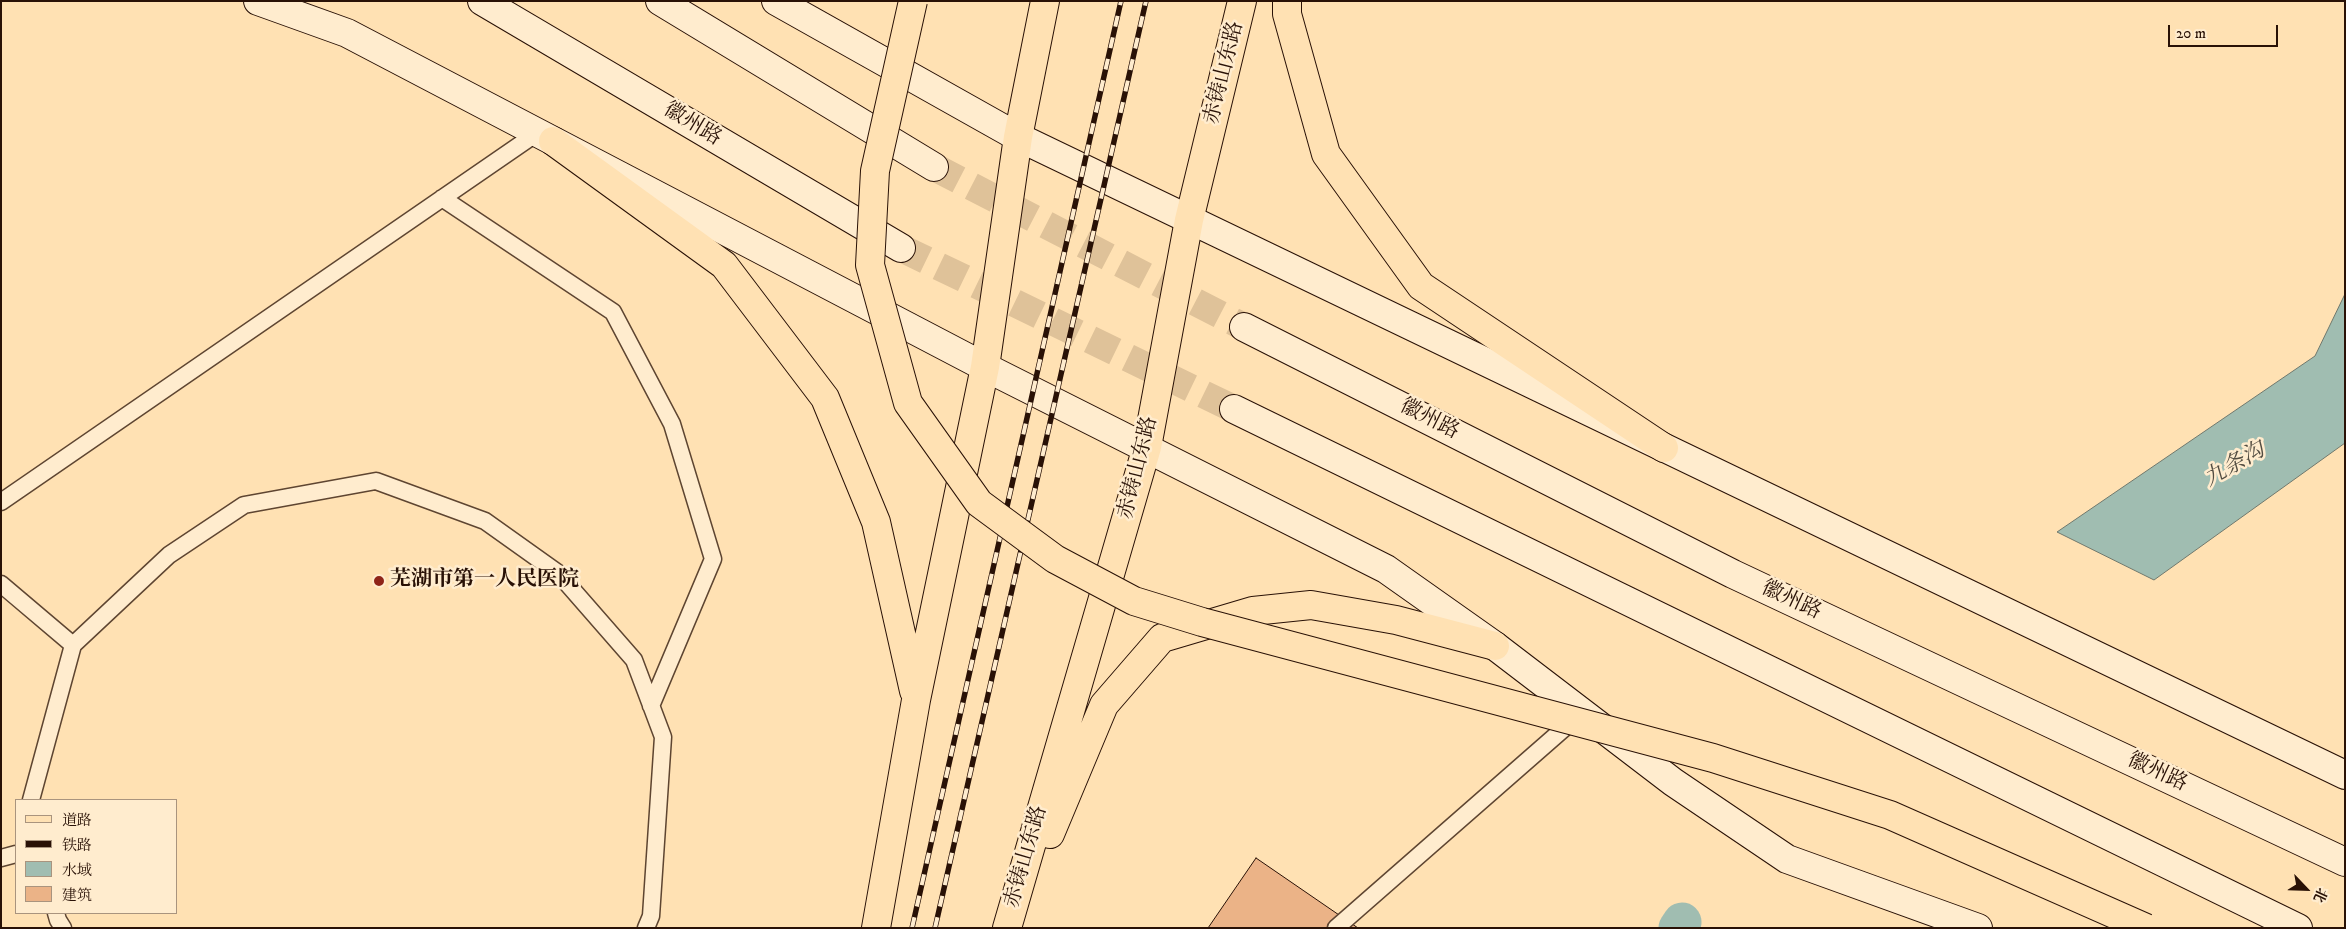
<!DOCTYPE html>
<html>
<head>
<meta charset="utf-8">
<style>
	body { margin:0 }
	#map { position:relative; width:2346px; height:929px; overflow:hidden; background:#ffe1b3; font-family:"IM FELL DW Pica","Noto Serif SC",serif }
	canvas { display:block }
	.frame { position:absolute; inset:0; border:2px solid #291106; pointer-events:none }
	.legend { position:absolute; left:15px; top:799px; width:162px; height:115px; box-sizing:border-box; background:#ffecce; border:1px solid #a9947e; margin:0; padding:6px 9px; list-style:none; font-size:15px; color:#291106 }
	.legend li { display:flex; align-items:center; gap:10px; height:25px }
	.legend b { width:25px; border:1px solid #a9947e }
	.north { position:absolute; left:2281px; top:864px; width:50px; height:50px; -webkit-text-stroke:4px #ffecce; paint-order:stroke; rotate:114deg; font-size:14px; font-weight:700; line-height:20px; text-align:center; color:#291106 }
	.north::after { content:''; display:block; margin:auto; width:18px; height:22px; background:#291106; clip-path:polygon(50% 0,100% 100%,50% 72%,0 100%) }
	.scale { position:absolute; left:2168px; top:25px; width:110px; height:22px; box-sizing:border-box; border:2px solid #291106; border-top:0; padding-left:6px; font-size:15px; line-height:18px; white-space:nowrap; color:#291106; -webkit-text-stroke:4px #ffecce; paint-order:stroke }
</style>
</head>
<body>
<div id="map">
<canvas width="2346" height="929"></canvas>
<div class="frame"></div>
<ul class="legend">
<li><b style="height:6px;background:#ffe1b3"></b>道路</li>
<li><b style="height:6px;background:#291106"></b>铁路</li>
<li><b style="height:14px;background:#a0bdb1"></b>水域</li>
<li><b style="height:14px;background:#ebb387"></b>建筑</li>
</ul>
<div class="north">北</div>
<div class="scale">20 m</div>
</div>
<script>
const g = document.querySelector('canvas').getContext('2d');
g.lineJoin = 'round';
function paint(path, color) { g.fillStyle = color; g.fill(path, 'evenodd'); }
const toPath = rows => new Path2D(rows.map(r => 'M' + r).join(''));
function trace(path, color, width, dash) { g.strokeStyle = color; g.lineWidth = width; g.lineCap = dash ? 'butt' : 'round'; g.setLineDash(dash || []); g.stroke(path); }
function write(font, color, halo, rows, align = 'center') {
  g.font = font + ' "IM FELL DW Pica","Noto Serif SC",serif'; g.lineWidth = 5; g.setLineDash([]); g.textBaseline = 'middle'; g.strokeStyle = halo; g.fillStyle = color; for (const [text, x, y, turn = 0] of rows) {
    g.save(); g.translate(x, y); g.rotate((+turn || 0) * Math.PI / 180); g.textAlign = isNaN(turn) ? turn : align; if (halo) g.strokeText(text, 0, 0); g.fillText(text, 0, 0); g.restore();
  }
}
const water = toPath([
	[2345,294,2345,443,2154,580,2057,532,2315,356,2345,294]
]);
paint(water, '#a0bdb1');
trace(water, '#70786d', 1);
trace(toPath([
	[1678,928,1682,922]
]), '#a0bdb1', 39);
const building = toPath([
	[1256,858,1358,928,1208,928,1256,858]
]);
paint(building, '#ebb387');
trace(building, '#291106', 1);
trace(toPath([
	[934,167,1244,327],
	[901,248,1234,409]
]), '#dfc299', 28, [28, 14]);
const lane = toPath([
	[442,198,613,312,672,424,713,559,651,706],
	[1,502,537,133],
	[1,584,73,645],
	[31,800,73,645,169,555,244,505,376,481,485,521,558,573,634,660,663,737,651,916,646,928],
	[1,858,16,854],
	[56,913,58,920,63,928],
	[1336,928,1577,717]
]);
const secondary = toPath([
	[258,1,347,33,985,367,1386,569,1495,646,1673,782,1787,859,1978,928],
	[482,1,901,248],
	[660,1,934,167],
	[776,1,1018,137,2345,775],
	[1244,327,1733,574,2345,862],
	[1234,409,2298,928]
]);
const primary = toPath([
	[1287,1,1287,14,1326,154,1421,286,1664,448],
	[553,141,724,265,825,398,876,522,914,691],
	[1050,834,1104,705,1162,638,1253,611,1311,605,1396,620,1495,646],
	[876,928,916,700,985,367,1018,137,1045,1],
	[1007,928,1147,447,1189,220,1242,1]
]);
trace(lane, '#5e4531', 19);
trace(secondary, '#291106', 30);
trace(primary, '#291106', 30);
trace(lane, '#ffecce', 16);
trace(secondary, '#ffecce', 28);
trace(primary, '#ffe1b3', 28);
const rail = toPath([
	[912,928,1121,1],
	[935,928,1146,1]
]);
trace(rail, '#291106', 5.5);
trace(rail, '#ffecce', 4, [11]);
const primaryBridge = toPath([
	[913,1,875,171,870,265,908,403,979,503,1055,559,1134,601,1202,622,1713,758,1890,815,2146,928]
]);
trace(primaryBridge, '#291106', 30, []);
trace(primaryBridge, '#ffe1b3', 28);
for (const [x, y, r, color] of [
	[379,581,6,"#8f2418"]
]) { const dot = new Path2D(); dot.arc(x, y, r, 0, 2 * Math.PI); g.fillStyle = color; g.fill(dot); trace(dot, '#ffecce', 2); }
write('21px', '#291106', '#ffecce', [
	["赤铸山东路",1225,73,-76],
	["徽州路",692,125,31],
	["徽州路",1429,420,27],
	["赤铸山东路",1139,468,-76],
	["徽州路",1791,601,25],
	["徽州路",2157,773,25],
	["赤铸山东路",1027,857,-74]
]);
write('bold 21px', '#291106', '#ffecce', [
	["芜湖市第一人民医院",390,581]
], 'left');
write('italic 22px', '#534d42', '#ffecce', [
	["九条沟",2235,466,-30]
]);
</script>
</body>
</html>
